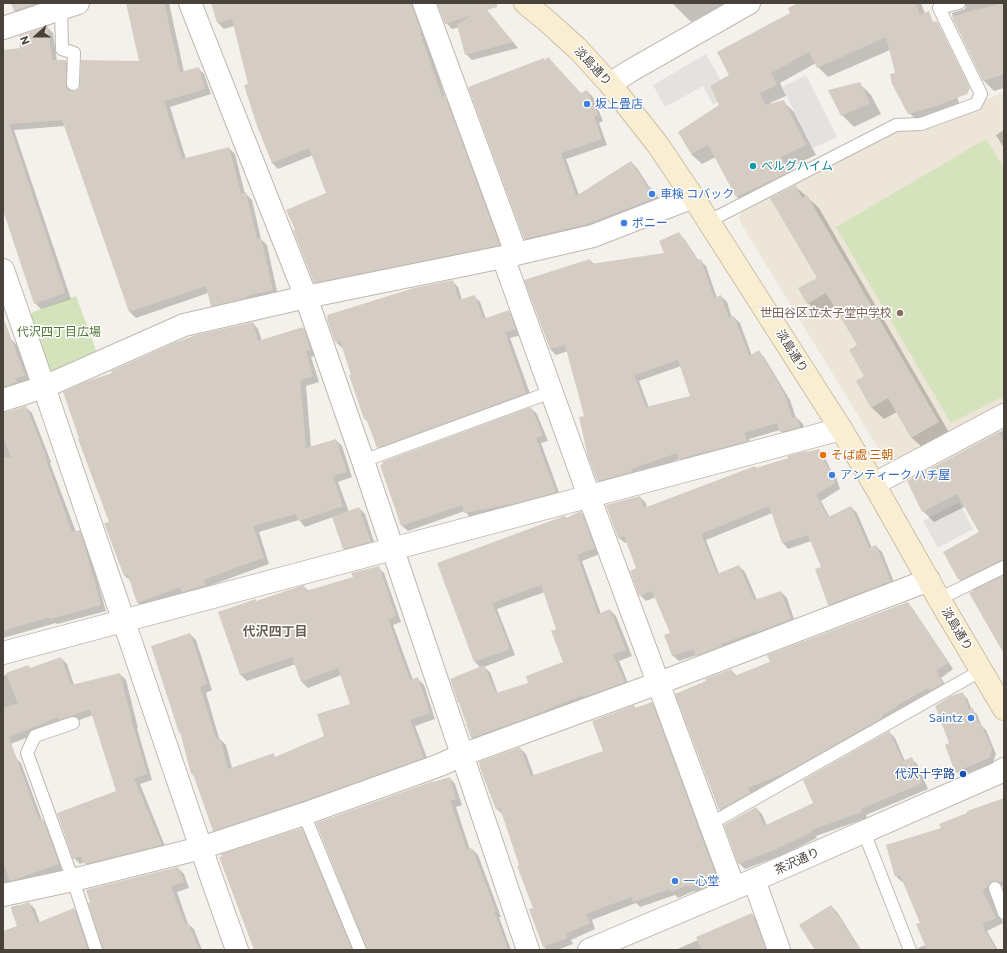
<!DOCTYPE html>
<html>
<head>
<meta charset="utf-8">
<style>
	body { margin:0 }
	#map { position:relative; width:1007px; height:953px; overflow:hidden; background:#f4f1ec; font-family:Commissioner,sans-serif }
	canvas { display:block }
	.frame { position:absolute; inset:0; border:4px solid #48423b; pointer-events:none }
	.north { position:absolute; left:16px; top:16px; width:40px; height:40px; -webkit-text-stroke:3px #fff; paint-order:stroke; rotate:249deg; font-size:11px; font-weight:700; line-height:16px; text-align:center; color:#48423b }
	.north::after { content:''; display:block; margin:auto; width:14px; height:18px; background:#48423b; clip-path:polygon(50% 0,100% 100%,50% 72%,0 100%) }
</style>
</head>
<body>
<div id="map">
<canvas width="1007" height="953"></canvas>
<div class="frame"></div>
<div class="north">N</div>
</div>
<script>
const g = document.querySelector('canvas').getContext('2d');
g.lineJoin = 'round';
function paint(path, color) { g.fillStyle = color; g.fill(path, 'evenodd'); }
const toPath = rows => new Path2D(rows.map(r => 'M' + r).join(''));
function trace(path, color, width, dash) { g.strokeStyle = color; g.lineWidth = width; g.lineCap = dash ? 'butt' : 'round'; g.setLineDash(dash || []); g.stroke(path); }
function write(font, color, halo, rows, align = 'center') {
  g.font = font + ' Commissioner,"Noto Sans JP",sans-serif'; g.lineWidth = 3; g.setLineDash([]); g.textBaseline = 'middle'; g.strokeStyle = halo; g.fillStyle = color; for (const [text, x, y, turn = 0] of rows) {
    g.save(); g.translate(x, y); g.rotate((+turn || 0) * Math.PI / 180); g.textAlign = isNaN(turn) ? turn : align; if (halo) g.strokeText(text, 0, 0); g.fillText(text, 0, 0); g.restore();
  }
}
paint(toPath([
	[1004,92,1004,403,887,463,740,222,739,216,743,211,901,128,916,130]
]), '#ece5d8');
paint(toPath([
	[986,139,1004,168,1004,396,951,423,836,227],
	[76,296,99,358,61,374,41,365,24,320,33,312]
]), '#d4e3bb');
paint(toPath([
	[706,54,730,96,713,105,703,86,665,107,653,85],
	[806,75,837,137,813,148,782,87],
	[959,502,973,529,938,548,923,521]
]), '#e4e2e0');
paint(toPath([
	[12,3,48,3,20,17,15,11],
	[127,3,169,3,184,72,198,68,204,74,211,94,170,107,186,159,229,148,235,154,245,194,246,194,252,200,261,239,267,245,278,296,217,312,211,306,208,293,136,318,130,312,65,126,14,130,71,299,41,309,35,303,3,207,3,55,31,108,47,27,53,33,57,61,66,61,72,67,71,90,71,92,73,92,140,62],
	[212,3,419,3,426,39,446,99,451,103,505,251,321,288,315,282,328,193,313,155,278,169,272,163,249,85,234,26,224,29,218,23],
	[438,3,470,3,490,14,518,48,472,60,466,54,459,27,452,29,446,23],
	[672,3,729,3,691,22],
	[800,3,921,3,962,110,920,123,909,113,896,74,890,50,828,77,818,67,816,63,780,83,786,96,770,103,771,105,784,102,794,112,816,155,790,167,798,182,747,207,737,197,716,157,702,164,691,154,721,105,731,76,791,13],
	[954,3,1004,3,1004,88,994,91,984,81,953,18,952,13,965,9,966,6,958,8],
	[859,83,871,95,881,114,854,127,842,115],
	[587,91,593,97,603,121,599,123,607,145,566,159,579,195,631,162,637,168,650,188,651,188,657,194,660,204,531,245,525,239,581,94],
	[1004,130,1004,148,996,135],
	[795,186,819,208,950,434,924,449,912,438,897,412,884,419,872,408,857,382,866,376,858,346,835,306,820,315,808,303,800,289,818,278],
	[679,234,685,240,699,261,700,260,706,266,717,298,721,296,727,302,732,318,734,317,740,323,752,356,759,352,764,357,790,400,796,418,797,418,803,424,805,433,787,438,781,432,780,430,749,439,752,447,686,465,680,459,604,487,598,481,585,416,568,351,556,355,550,349,590,260,594,264,665,254],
	[681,366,692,397,649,408,639,381],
	[452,281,458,287,462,300,474,296,480,302,486,319,508,311,514,317,521,335,510,338,532,399,384,453,378,447,368,422,365,419,350,376,352,375,343,347,342,348,336,342],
	[253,323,258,329,262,341,303,328,309,334,316,356,311,357,319,382,306,386,311,447,336,440,342,446,352,477,338,482,349,512,359,508,365,514,376,548,350,555,344,549,333,517,305,527,299,520,259,532,269,564,244,573,209,586,210,590,188,597,184,593,144,609,138,603,131,581,125,576,111,522],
	[3,334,11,339,17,345,30,381,3,395],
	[26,407,32,413,51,462,50,463,76,532,79,531,85,537,106,611,57,624,56,623,3,638,3,413],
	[531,408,537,414,548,441,541,443,561,498,471,519,465,511,408,531,402,526],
	[1004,430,1004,652,974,591,971,588,970,589,958,578,980,533,966,506,934,522,923,511,908,481],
	[819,450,824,456,832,472,835,474,840,489,821,501,830,518,851,507,857,513,872,548,876,546,882,552,896,587,835,610,829,605,822,567,811,541,788,549,783,543,772,513,706,540,719,574,739,566,745,572,757,600,781,592,787,598,796,625,702,661,697,655,679,661,673,656,671,634,656,597,646,601,640,595,637,569,628,542,625,543,619,538,640,497,646,503,647,508,757,469],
	[581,513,587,518,600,554,582,561,601,614,610,610,616,616,632,656,619,661,630,688,478,744,472,738,461,705,481,668,475,662,439,563],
	[545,592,558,629,564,662,529,683,498,694,490,672,484,667,515,655,497,609],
	[378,567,384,573,401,622,393,625,413,680,418,679,424,685,435,719,415,726,429,763,220,836,214,830,195,777,192,774,181,733,179,732,190,634,196,640,212,690,206,693,219,738,226,745,232,768,273,755,276,758,325,736,351,704,341,675,308,688,302,682,296,664,247,681,241,675,220,613,255,600,257,602,304,587,309,591,354,578],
	[907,603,913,609,953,669,941,678,948,689,725,816,720,810,677,694,731,670,737,676],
	[61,658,67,664,74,685,120,674,126,680,138,728,137,728,152,780,140,784,167,851,91,870,85,862,80,864,74,858,117,791,93,715,66,725,64,723,8,745,3,740,3,676,28,666,31,669],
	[962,694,967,698,972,710,977,714,981,725,986,730,996,754,993,763,960,776,956,771,950,744],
	[652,703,657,709,720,879,718,880,720,884,695,892,694,891,678,898,675,895,640,907,636,903,592,920,595,929,571,940,573,944,557,950,547,950,544,947,530,910,534,908,503,815,497,809,520,748,526,754,534,776,604,752,634,706,636,709],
	[889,732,895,738,905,761,911,758,917,764,928,789,866,815,867,818,816,836,817,838,780,856,745,869,739,863,725,825,756,808,762,814,767,826,814,804],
	[15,757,21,763,42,820,49,826,64,870,27,884,3,888,3,761],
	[450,778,455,784,462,805,456,807,470,850,472,849,478,855,501,917,499,917,511,950,368,950,434,783],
	[1004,799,1004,888,1003,886,998,887,993,897,1003,923,987,931,998,950,918,950,918,948,926,945,921,923,904,882,902,882,896,876,942,828],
	[301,829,307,835,355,950,256,950],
	[178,868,184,874,189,888,177,892,188,924,194,929,202,950,104,950],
	[29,903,35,909,40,923,74,909,80,915,91,950,3,950,3,932,18,926,11,907],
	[831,906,837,912,861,950,817,950],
	[752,914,758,920,769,950,675,950,698,940]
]), '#0003');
paint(toPath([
	[11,3,38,3,14,11],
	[126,3,164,3,180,72,199,67,205,89,164,101,182,159,229,147,241,194,246,192,257,239,261,238,273,290,246,296,247,298,211,306,206,286,129,312,62,120,9,124,65,293,34,304,3,210,3,50,20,48,19,36,48,26,52,60,66,60,66,87,69,91,76,91,79,88,80,84,81,60,139,61],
	[211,3,412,3,412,7,421,32,420,33,442,97,445,96,500,245,314,283,293,230,295,230,286,210,326,193,309,148,272,163,257,126,244,85,248,84,232,19,217,23],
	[437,3,497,3,497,7,487,10,513,42,465,55,457,25,472,15,445,24],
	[798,3,915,3,920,15,929,11,933,22,937,21,970,88,967,94,936,106,908,114,892,84,890,74,895,73,886,37,817,68,809,52,771,73,777,85,760,93,765,105,784,100,806,145,781,157,789,172,736,197,708,145,691,154,678,132,719,105,710,86,729,75,717,52,790,13,788,8],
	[1004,3,1004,74,983,81,952,17,977,9,977,10],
	[548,57,581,93,587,90,598,115,594,117,602,139,561,153,576,196,631,161,648,188,651,187,655,198,583,225,524,239,468,87,544,58,545,60],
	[860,82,870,103,841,116,828,90],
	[796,185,802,198,807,195,939,422,911,438,888,398,871,408,856,381,864,376,849,350,857,345,826,293,807,304,798,288,817,278,770,198],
	[679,232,698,260,701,259,714,298,721,295,729,318,734,316,749,356,759,350,784,393,792,418,797,417,800,427,780,432,777,423,744,433,747,441,679,459,677,453,631,469,632,472,597,481,588,457,579,417,584,416,565,345,550,349,524,280,590,259,591,264,664,253,659,241],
	[678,360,690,396,646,407,634,375],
	[453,280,459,300,475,295,483,319,509,310,516,329,505,332,526,393,377,448,366,418,364,419,349,375,351,375,340,341,335,342,327,319,328,318,327,315,414,288],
	[3,322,5,322,25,375,15,379,17,382,3,387],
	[253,322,258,341,303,327,311,350,306,351,313,376,300,380,306,448,336,439,347,472,333,476,343,506,299,521,296,514,253,526,264,558,237,567,204,580,205,585,182,592,180,587,137,603,128,575,124,576,104,523,109,522,78,439,79,438,63,392,85,382,112,373,111,371,174,343,196,335],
	[26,406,46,456,45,457,72,532,80,530,101,605,50,619,50,617,3,631,3,458,11,457,3,437,3,412,7,412],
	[531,407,543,435,536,438,556,492,521,502,464,513,462,505,401,526,380,465,383,464,382,462],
	[999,432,1004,444,1004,560,1001,560,961,580,960,578,958,579,943,552,979,532,957,494,922,512,907,481],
	[819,449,828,468,829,467,835,483,816,495,828,517,851,506,869,548,876,545,891,581,828,605,815,569,821,567,808,535,782,543,769,506,701,534,717,574,739,565,754,600,781,591,791,619,757,632,757,631,721,644,722,646,696,656,693,649,672,656,664,635,670,633,652,591,639,596,630,571,636,568,624,536,618,538,606,505,640,496,644,508,755,466,756,468,788,458,787,456,807,451,807,452],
	[359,507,371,542,343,549,332,517],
	[581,511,595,548,577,555,598,614,610,609,626,650,613,655,625,682,584,697,583,695,524,719,471,738,459,703,458,703,450,679,484,665,496,693,528,683,526,676,563,662,551,631,556,629,541,585,492,603,510,649,474,662,437,563,564,516,565,516,566,518],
	[379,566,396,616,388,619,410,680,418,677,430,713,410,720,424,758,300,802,213,831,193,774,191,774,180,732,179,733,151,646,190,633,207,684,200,687,216,739,220,738,228,769,274,753,275,757,324,736,317,714,350,704,338,668,301,682,292,657,240,675,218,612,256,599,256,601,304,585,306,591,353,577,351,573],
	[1004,575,1004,654,969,593],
	[908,602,948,663,936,671,943,683,929,691,928,688,896,706,897,707,882,715,883,717,787,772,748,788,750,793,719,810,675,694,706,681,705,679,731,669,734,676,770,662,767,655],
	[61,657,71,685,120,673,132,722,147,774,134,778,162,845,84,864,81,856,73,859,57,813,116,791,90,709,59,720,58,717,9,737,39,820,43,819,59,864,16,879,10,881,3,862,3,707,18,704,6,673,28,665,30,668],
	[963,692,969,710,973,708,979,725,981,724,992,749,989,758,955,772,945,745,949,743,935,706,951,696],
	[652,702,715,873,713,874,714,878,689,887,688,885,671,892,670,889,633,902,631,897,586,914,590,923,566,934,567,938,543,947,529,909,533,908,517,866,519,865,500,808,496,810,480,768,479,762,520,747,531,776,603,751,592,721,634,705,635,708],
	[889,731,903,761,912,757,922,783,861,809,862,812,811,830,812,832,774,850,738,864,724,825,756,807,764,826,813,803,803,780],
	[450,777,456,799,450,801,467,850,472,848,496,911,494,911,508,950,367,950,316,823,433,781,433,782],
	[1004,798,1004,880,999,882,996,881,992,881,989,883,988,887,982,890,996,918,982,924,996,950,927,950,916,924,920,923,900,875,895,877,886,845,941,828,939,824,967,813,967,811],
	[302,828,352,950,254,950,219,857,222,856,221,854],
	[178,867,184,882,171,886,185,924,188,922,199,950,103,950,88,903,90,902,86,890,93,888],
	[29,902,37,923,74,908,88,950,3,950,3,931,17,926,11,909],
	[831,905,860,950,815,950,799,925],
	[752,913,766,950,702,950,696,937]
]), '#d5cdc3');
const service = toPath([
	[61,9,62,49,74,53,73,84],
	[709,221,896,125,921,124,976,104,981,94,939,8,959,3],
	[363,461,551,392],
	[939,599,1004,567],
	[73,723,35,736,27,753,73,880,96,950],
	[304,814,360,950],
	[710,824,982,670],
	[864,832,910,950],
	[995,888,1004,913]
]);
const minor = toPath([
	[190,3,306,297,363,461,528,950],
	[424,3,516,253],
	[3,28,78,3],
	[610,84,630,71,749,3],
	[503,257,589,496,734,888],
	[3,270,44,387,201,848,237,950],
	[3,400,44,387,184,325,306,297,503,257,593,236,693,197],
	[874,484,1004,415],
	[3,653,841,429],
	[754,880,779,950],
	[3,895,73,880,201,848,304,814,440,765,462,755,675,677,929,580]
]);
const tertiary = toPath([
	[589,950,754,880,998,773,1004,769]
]);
const secondary = toPath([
	[525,3,547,21,578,49,610,84,658,145,693,197,841,429,874,484,939,599,1004,709]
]);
trace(service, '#bfb8b0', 14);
trace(minor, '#bfb8b0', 24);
trace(tertiary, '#bfb8b0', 24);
trace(secondary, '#cec0a2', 24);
trace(service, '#fff', 12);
trace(minor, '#fff', 22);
trace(tertiary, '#fff', 22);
trace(secondary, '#f9edd2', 22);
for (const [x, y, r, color] of [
	[587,104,4,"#3f7fe0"],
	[753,166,4,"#0f9aa8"],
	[652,194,4,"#3f7fe0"],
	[624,223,4,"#3f7fe0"],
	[900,313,4,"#8d6e63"],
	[823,455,4,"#e8710a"],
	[832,475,4,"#3f7fe0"],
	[971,718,4,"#3f7fe0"],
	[963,774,4,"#1a4fb4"],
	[675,881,4,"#3f7fe0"]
]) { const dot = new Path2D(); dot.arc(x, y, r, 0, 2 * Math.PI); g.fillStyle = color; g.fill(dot); trace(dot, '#fff', 1.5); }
write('12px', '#48423b', '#fff', [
	["淡島通り",593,66,47],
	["淡島通り",792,351,58],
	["淡島通り",957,629,59],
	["茶沢通り",797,861,-24]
]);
write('12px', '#366cbe', '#fff', [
	["坂上畳店",595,104],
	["車検 コバック",660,194],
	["ポニー",632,223],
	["アンティーク ハチ屋",840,475],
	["Saintz",963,718,"right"],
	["一心堂",683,881]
], 'left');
write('12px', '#0d838f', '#fff', [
	["ベルグハイム",761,166]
], 'left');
write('12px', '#785e54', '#fff', [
	["世田谷区立太子堂中学校",892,313]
], 'right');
write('12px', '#507434', '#fff', [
	["代沢四丁目広場",59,332]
]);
write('12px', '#c56008', '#fff', [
	["そば處 三朝",831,455]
], 'left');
write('12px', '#164399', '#fff', [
	["代沢十字路",955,774]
], 'right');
write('bold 13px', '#6a5f53', '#fff', [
	["代沢四丁目",275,632]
]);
</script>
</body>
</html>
